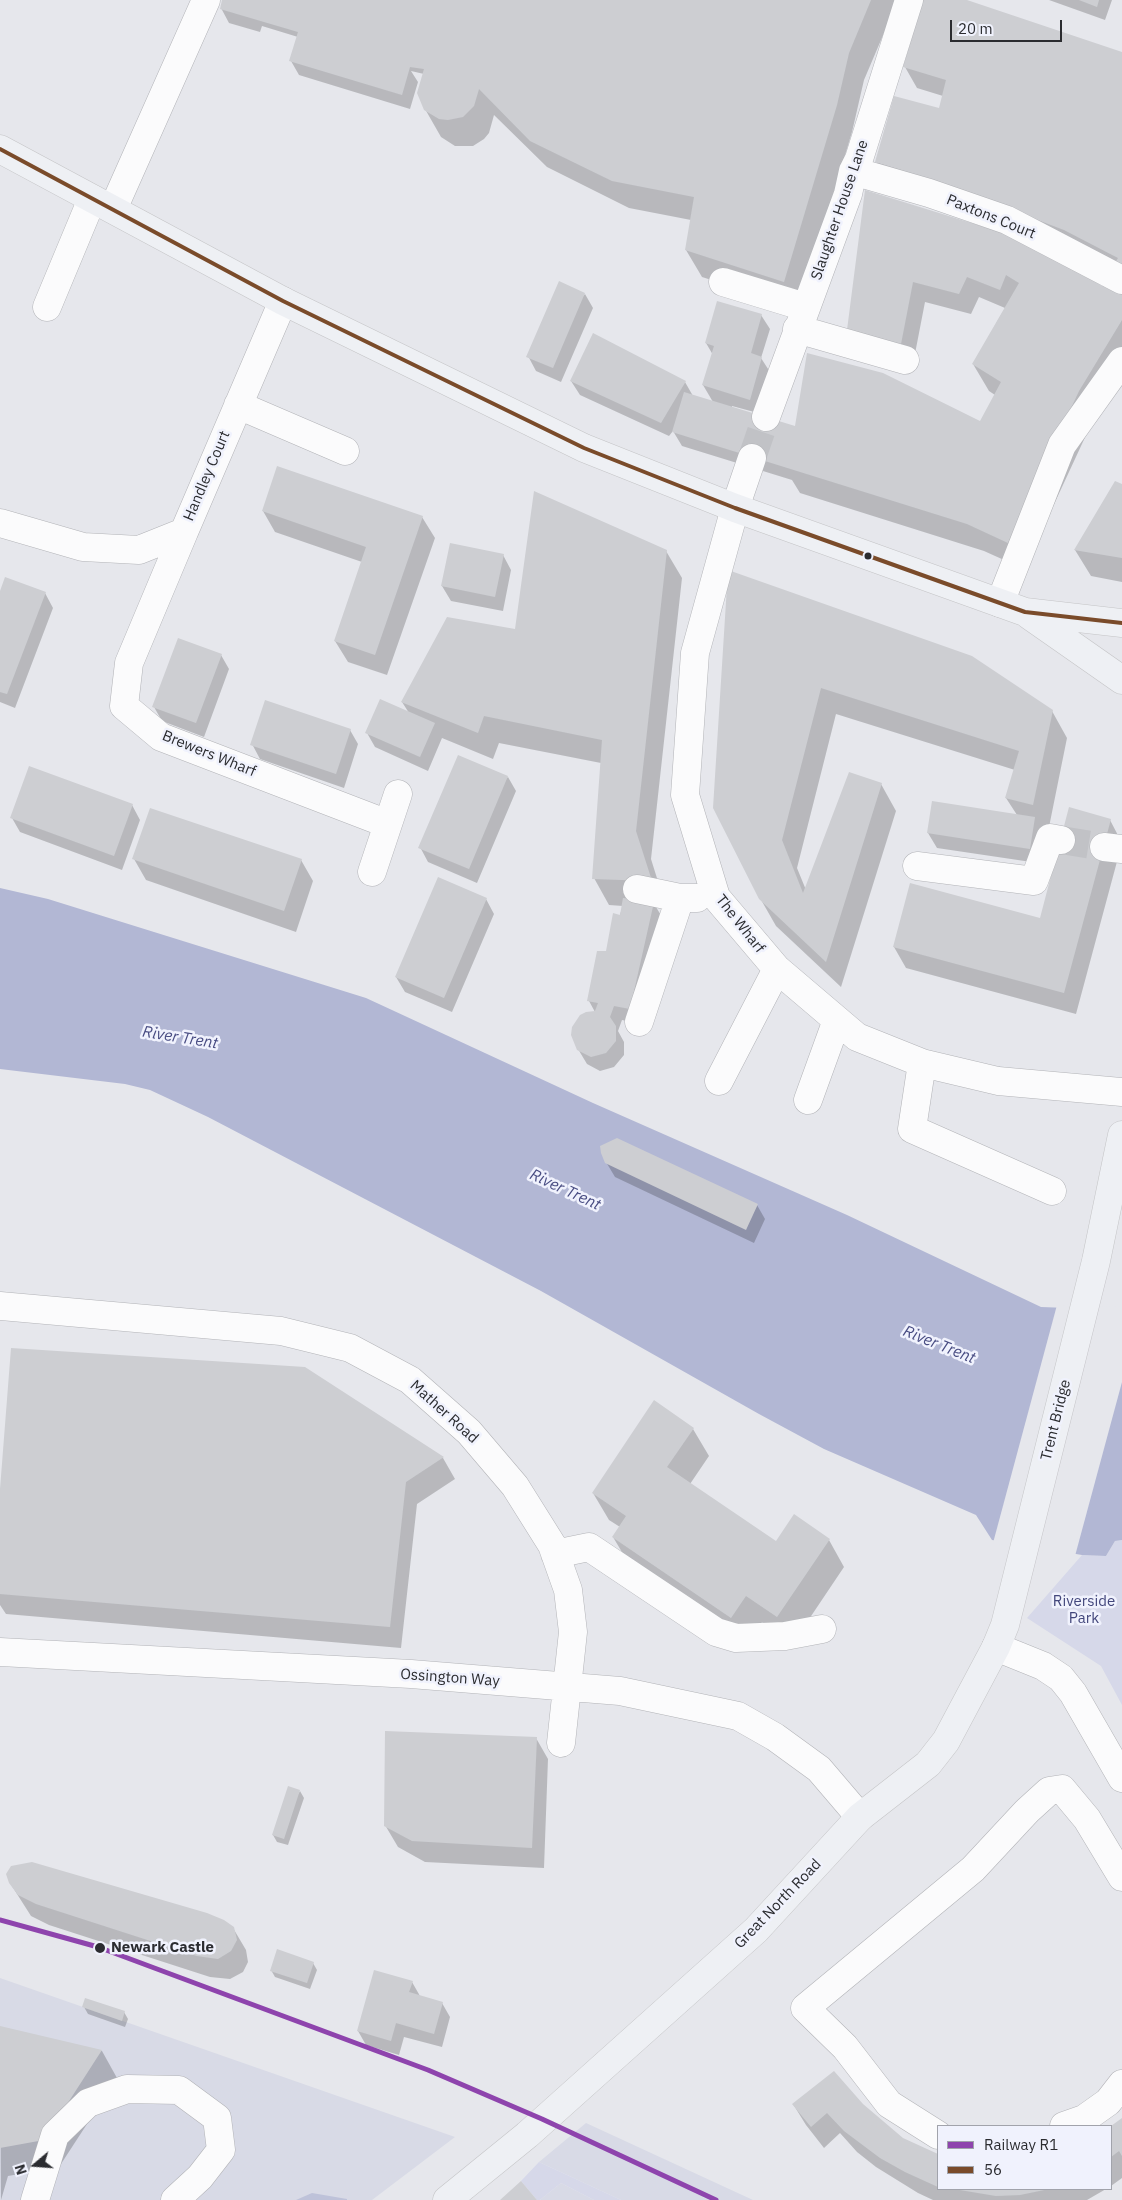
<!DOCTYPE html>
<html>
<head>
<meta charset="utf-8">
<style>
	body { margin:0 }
	#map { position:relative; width:1122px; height:2200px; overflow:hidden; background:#e6e7ec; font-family:"IBM Plex Sans",sans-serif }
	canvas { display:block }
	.legend { position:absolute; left:937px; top:2125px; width:175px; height:65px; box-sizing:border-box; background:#f0f2fd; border:1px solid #a1a3ab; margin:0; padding:6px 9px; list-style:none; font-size:15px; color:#2b2c30 }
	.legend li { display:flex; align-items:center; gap:10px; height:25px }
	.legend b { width:25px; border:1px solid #a1a3ab }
	.north { position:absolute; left:10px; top:2140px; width:50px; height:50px; -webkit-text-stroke:4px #f0f2fd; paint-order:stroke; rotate:252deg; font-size:14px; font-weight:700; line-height:20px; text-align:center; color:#2b2c30 }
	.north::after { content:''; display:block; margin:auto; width:18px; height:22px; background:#2b2c30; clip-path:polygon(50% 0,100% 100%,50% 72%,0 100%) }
	.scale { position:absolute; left:950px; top:20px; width:112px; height:22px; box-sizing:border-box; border:2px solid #2b2c30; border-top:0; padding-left:6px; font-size:15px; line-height:18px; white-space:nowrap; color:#2b2c30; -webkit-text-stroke:4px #f0f2fd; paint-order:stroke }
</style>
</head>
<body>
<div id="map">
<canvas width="1122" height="2200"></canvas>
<ul class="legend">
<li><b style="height:6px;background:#8e44ad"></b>Railway R1</li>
<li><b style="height:6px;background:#7a4b2a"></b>56</li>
</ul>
<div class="north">N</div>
<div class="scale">20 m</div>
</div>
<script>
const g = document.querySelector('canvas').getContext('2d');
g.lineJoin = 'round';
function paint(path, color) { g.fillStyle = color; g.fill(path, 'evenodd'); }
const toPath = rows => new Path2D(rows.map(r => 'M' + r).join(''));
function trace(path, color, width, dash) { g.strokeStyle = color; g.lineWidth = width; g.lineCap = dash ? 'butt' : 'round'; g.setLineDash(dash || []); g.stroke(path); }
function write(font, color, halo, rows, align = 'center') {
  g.font = font + ' "IBM Plex Sans",sans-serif'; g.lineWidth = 5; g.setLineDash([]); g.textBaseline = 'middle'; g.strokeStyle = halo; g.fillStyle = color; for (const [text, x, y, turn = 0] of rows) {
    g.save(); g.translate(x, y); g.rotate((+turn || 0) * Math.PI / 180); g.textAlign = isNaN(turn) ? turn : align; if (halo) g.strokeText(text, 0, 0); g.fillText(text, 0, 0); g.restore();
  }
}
paint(toPath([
	[0,1978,455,2137,372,2200,0,2200],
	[586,2123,753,2200,621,2200,539,2162],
	[561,2183,594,2200,540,2200]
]), '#d8dae6');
paint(toPath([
	[1122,1540,1122,1705,1101,1666,1027,1618,1082,1555,1106,1556,1115,1541],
	[539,2162,621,2200,594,2200,561,2183,540,2200,537,2200,521,2181]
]), '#d6d8e9');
paint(toPath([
	[312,2193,347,2199,347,2200,296,2200]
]), '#bec2d9');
paint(toPath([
	[0,888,48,899,366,998,593,1103,847,1215,1041,1307,1122,1310,1122,1540,1115,1541,1106,1556,1082,1555,992,1540,976,1515,824,1449,759,1414,541,1291,208,1117,150,1090,125,1084,0,1069]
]), '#b2b7d4');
paint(toPath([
	[1057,1305,1122,1307,1122,1382,1075,1556,993,1543]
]), '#e6e7ec');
paint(toPath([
	[224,0,898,0,864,80,852,132,799,308,702,277,686,250,691,220,629,208,547,167,494,115,489,133,484,139,473,146,455,146,441,137,425,109,424,74,411,71,418,82,410,109,299,75,291,61,298,37,262,26,260,32,229,23,221,8],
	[924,0,963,0,1122,53,1122,372,1094,418,1024,569,984,551,800,493,792,480,682,446,673,431,669,436,580,395,571,381,685,382,693,396,713,402,703,385,713,355,706,343,761,315,770,329,761,358,770,372,758,413,732,406,732,408,796,428,981,422,995,395,989,391,973,364,1005,308,979,297,971,314,925,302,913,364,861,351,866,191,1102,288,1113,269,889,183,877,162,940,110,943,96,917,88,905,67],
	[1049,0,1112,0,1105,20],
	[585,294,593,308,561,382,536,371,528,356],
	[1122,485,1122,582,1091,576,1075,550],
	[263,511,422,517,435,538,387,675,348,662,335,641,362,562,275,532],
	[666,551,682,578,651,859,666,907,656,907,662,917,637,1023,622,1020,618,1031,624,1042,624,1055,614,1067,600,1071,587,1064,578,1049,595,1012,589,1001,623,906,609,905,594,878,601,763,499,743,493,759,442,738,428,771,375,747,367,733,409,713,402,702,516,630],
	[503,555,511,570,503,611,451,601,442,586],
	[729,572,1052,711,1067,738,1048,832,1038,863,937,848,928,833,1017,815,1006,798,1015,770,836,714,797,868,806,890,881,784,896,811,841,987,776,926,760,898],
	[45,593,53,608,15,708,0,702,0,595],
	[221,655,229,669,204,737,162,721,154,707],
	[350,730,358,744,344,788,260,759,252,744],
	[508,777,516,791,477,883,428,862,420,847],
	[132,805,140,820,122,870,20,832,12,818],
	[1110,820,1122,843,1076,1014,906,968,894,947,1040,919],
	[134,859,301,860,313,881,296,932,146,880],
	[486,899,494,914,452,1012,405,992,396,977],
	[606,1162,757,1205,765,1219,754,1243,615,1177],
	[305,1368,443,1458,455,1479,417,1504,401,1648,6,1614,0,1605,0,1505],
	[693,1429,709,1456,690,1484,776,1543,829,1540,844,1567,793,1643,762,1622,747,1644,629,1564,613,1537,620,1527,609,1520,593,1493],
	[536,1738,548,1759,544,1868,425,1862,398,1847,385,1825],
	[300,1791,304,1798,288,1845,277,1842,273,1835],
	[10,1883,233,1928,246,1950,248,1962,243,1972,230,1979,210,1977,49,1925,31,1916],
	[313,1963,317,1970,310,1989,275,1977,271,1970],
	[412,1982,420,1996,442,2003,450,2017,442,2047,404,2037,399,2055,366,2045,358,2031],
	[84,2007,124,2012,128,2019,125,2027,88,2014],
	[0,2028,102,2051,117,2078,59,2167,8,2176,1,2200],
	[793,2104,862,2105,902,2139,938,2155,938,2189,1106,2189,1087,2200,933,2200,918,2193,876,2167,857,2152,840,2133,824,2148,806,2125],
	[1122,2120,1122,2178,1111,2186,1111,2127]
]), '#0003');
paint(toPath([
	[222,0,871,0,849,53,837,105,784,282,685,250,694,197,612,181,530,141,479,89,474,106,463,117,448,120,439,119,424,110,417,93,424,69,410,67,402,95,289,61,298,32,220,9],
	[923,0,967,0,1122,52,1122,320,1079,391,1008,543,967,524,672,432,684,392,795,426,807,353,883,373,980,421,1001,382,972,364,1019,283,1006,275,1000,290,967,277,959,294,913,282,901,344,847,330,865,190,1023,239,1077,269,1102,286,1118,258,1064,230,927,178,875,162,894,96,939,108,946,80,903,67],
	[1079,0,1099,0,1097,7],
	[559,281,585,293,553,368,526,357],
	[717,301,762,314,751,353,762,357,750,400,702,385,714,346,705,343],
	[593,333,686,381,661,423,570,381],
	[277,466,423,516,375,655,334,641,366,547,262,511],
	[1115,481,1122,484,1122,558,1074,550],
	[534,491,667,550,636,831,652,881,592,879,602,740,484,716,478,733,401,702,447,617,515,629],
	[450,543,504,554,495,597,441,586],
	[728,570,972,656,1053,710,1033,805,1005,798,1019,751,821,688,782,840,803,893,849,772,882,783,826,962,759,899,713,808],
	[5,577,46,592,7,694,0,692,0,591],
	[178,638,222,654,196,723,152,707],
	[380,699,435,723,420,757,365,733],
	[265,700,351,729,336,774,250,745],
	[458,755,508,776,469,869,418,848],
	[29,766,133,804,114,856,10,818],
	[932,801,1035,817,1030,849,927,833],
	[1069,807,1111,819,1064,993,893,947,910,883,1040,918],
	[150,808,302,859,284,911,132,859],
	[438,877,487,898,444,998,395,977],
	[623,898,654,902,630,1009,614,1006,610,1017,616,1026,616,1041,606,1053,591,1057,577,1050,571,1035,572,1027,580,1015,586,1012,595,1011,598,1003,587,1001,597,951,606,951,613,913,620,915],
	[617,1138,758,1204,746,1230,605,1163,601,1153,600,1146],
	[11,1348,305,1367,444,1457,406,1482,390,1627,0,1594,0,1489],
	[654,1400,694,1428,667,1467,776,1541,794,1514,830,1539,777,1617,746,1596,731,1618,612,1537,626,1516,592,1493],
	[385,1731,537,1737,532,1848,412,1841,384,1826],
	[288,1786,300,1790,284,1839,272,1835],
	[32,1862,207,1913,224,1920,234,1927,237,1940,231,1951,218,1959,197,1956,36,1904,18,1895,9,1883,6,1874,11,1866],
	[277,1949,314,1962,307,1983,270,1971],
	[374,1970,413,1981,409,1992,443,2002,434,2034,396,2023,391,2041,357,2031],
	[85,1998,125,2011,122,2021,82,2007],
	[0,2026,102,2050,44,2140,0,2148],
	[834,2071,863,2104,903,2138,938,2154,938,2187,905,2172,880,2158,844,2131,827,2113,811,2127,792,2104],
	[1122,2118,1122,2156,1119,2151,1111,2157,1111,2126],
	[521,2181,537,2200,500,2200],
	[954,2189,1049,2189,1020,2195,996,2196]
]), '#cdced2');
trace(toPath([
	[752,458,766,417],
	[1061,840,1104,847]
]), '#c1c2c6', 28, [28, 14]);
const minor = toPath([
	[853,171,929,193,1007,220,1122,280],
	[113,209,206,0],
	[723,282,805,307],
	[47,307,92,199],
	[797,329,905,360],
	[238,405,345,451],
	[766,417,848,194,853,171,859,159,909,0],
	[752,458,735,508,695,653,685,795,716,897,777,969,857,1037,922,1063,998,1081,1122,1092],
	[0,523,83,547,139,550,184,532,283,301],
	[184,532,129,663,124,706,161,737,388,824],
	[1000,603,1062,445,1122,361],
	[1104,847,1122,849],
	[917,866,1034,881,1050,838,1061,840],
	[372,872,398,794],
	[637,889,680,898,697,898],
	[639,1022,680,898],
	[922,1063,912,1129,1052,1191],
	[719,1081,777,969],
	[808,1100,837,1020],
	[0,1306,281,1331,350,1348,410,1380,469,1432,515,1486,552,1545,568,1590,573,1632,561,1743],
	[555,1554,589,1547,716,1632,736,1638,785,1636,822,1629],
	[996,1647,1043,1666,1061,1678,1073,1693,1122,1778],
	[0,1652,411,1674,620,1691,738,1716,775,1737,819,1769,860,1817],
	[1064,2126,1084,2119,1108,2102,1122,2084],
	[938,2135,889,2104,845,2047,805,2008,973,1869,1027,1811,1049,1791,1062,1789,1087,1819,1122,1877],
	[35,2200,55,2135,88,2103,127,2089,179,2090,217,2118,221,2150,200,2177,175,2200]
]);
const major = toPath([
	[0,149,283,301,584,448,735,508,1025,612,1122,623],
	[1029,615,1122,680],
	[447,2200,527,2135,756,1930,860,1817,928,1764,946,1741,996,1647,1005,1625,1096,1261,1122,1135]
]);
trace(minor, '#b2b3b7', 29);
trace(major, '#c4c4c6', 29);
trace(minor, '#fbfbfc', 28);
trace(major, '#eef0f4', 28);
trace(toPath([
	[0,149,283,301,584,448,735,508,1025,612,1122,623]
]), '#7a4b2a', 4);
trace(toPath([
	[0,1920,98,1947,428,2070,542,2119,716,2200]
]), '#8e44ad', 5);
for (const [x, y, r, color] of [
	[868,556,4.5,"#2b2c30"],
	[100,1948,6,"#2b2c30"]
]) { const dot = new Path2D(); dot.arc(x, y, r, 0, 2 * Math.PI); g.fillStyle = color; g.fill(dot); trace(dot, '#f0f2fd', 2); }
write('15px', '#2b2c30', '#f0f2fd', [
	["Slaughter House Lane",840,210,-71],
	["Paxtons Court",991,217,22],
	["Handley Court",207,476,-67],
	["Brewers Wharf",209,754,22],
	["The Wharf",740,924,52],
	["Mather Road",444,1412,42],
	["Trent Bridge",1056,1420,-76],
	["Ossington Way",450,1678,4],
	["Great North Road",778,1904,-46]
]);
write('15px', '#43477c', '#f0f2fd', [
	["Riverside",1084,1602],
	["Park",1084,1619]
]);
write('bold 15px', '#2b2c30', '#f0f2fd', [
	["Newark Castle",111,1948]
], 'left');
write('italic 16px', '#494d83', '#f0f2fd', [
	["River Trent",180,1038,9],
	["River Trent",565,1190,25],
	["River Trent",939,1345,22]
]);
</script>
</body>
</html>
